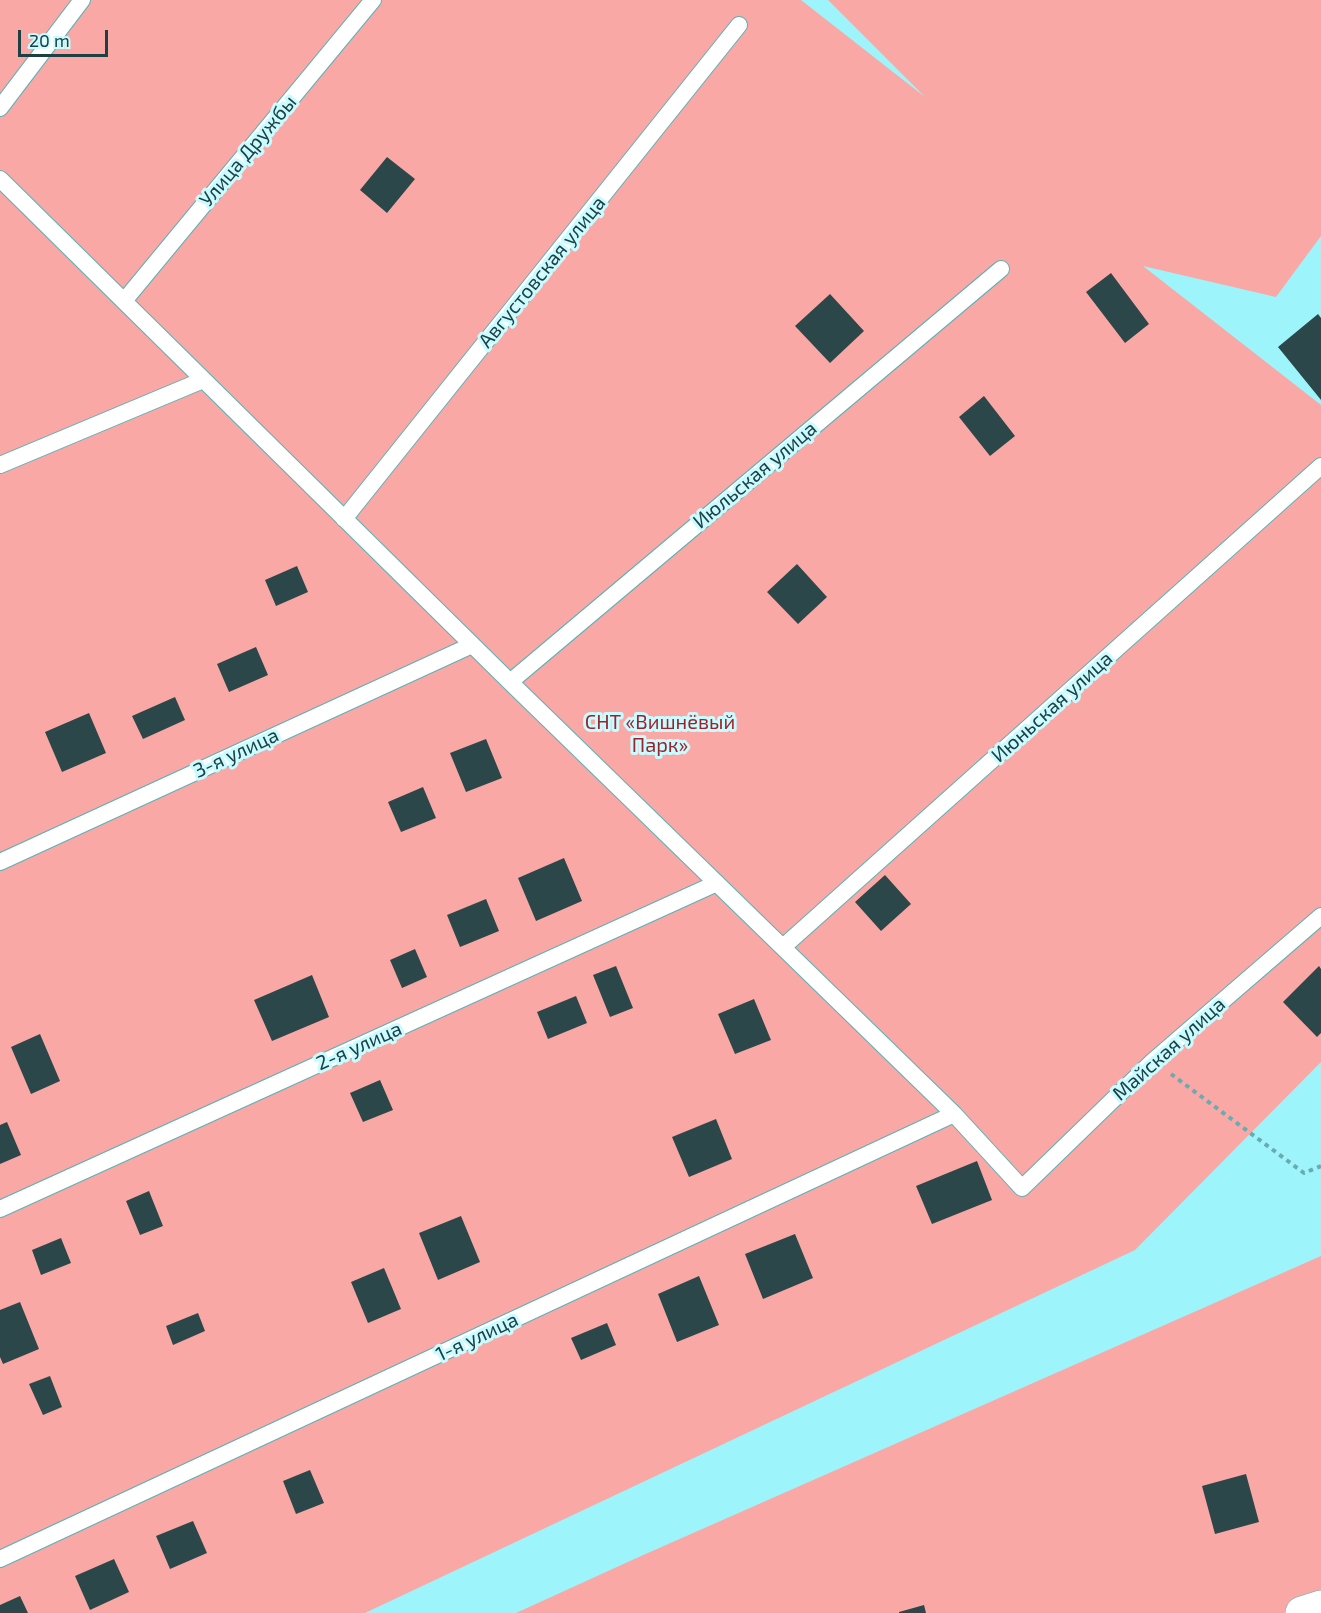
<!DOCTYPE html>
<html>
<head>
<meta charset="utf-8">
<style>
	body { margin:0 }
	#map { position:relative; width:1321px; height:1613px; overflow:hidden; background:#9ef4fb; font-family:"Exo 2",sans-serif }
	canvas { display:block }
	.scale { position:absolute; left:18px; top:30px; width:90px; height:27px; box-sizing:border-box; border:3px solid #1c4043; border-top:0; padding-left:8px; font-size:18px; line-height:21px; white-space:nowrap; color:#1c4043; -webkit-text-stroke:4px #cafbff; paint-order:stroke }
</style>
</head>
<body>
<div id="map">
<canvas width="1321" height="1613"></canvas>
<div class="scale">20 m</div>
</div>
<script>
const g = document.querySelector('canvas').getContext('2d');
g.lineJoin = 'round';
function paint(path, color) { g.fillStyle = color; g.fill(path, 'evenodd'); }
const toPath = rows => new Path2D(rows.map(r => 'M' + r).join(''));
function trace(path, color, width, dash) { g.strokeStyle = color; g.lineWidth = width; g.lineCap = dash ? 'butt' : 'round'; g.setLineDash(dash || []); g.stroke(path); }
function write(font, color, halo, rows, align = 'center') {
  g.font = font + ' "Exo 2",sans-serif'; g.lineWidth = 6; g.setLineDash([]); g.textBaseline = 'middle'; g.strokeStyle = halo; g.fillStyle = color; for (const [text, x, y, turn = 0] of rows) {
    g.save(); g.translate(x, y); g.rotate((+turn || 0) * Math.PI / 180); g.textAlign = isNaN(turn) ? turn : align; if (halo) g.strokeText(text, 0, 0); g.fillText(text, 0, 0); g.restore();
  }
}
paint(toPath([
	[0,0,801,0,925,97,828,0,1321,0,1321,236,1276,297,1143,266,1321,405,1321,1062,1135,1250,365,1613,0,1613],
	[1321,1256,1321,1613,516,1613,641,1556]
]), '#f9a8a5');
paint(toPath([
	[387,157,415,179,387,213,360,190],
	[1111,273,1149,324,1125,343,1086,292],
	[830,294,864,331,830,363,795,326],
	[1318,314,1321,318,1321,400,1278,347],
	[984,396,1015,436,990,456,959,417],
	[797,564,827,597,798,624,767,592],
	[297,566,308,592,276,606,265,580],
	[256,647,268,675,229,692,217,664],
	[175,697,185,720,143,739,132,716],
	[89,713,106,753,62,772,45,732],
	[486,739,502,778,466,792,450,753],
	[423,787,436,818,401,832,388,802],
	[564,858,582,901,536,921,518,878],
	[885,875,911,904,881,931,855,902],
	[486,899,499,931,460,947,447,915],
	[415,949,427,977,402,988,390,960],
	[616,966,633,1008,610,1017,593,975],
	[1319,966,1321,969,1321,1033,1317,1037,1283,1002],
	[312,975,329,1017,272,1041,254,1000],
	[576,996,587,1023,548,1039,537,1012],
	[754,999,771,1040,735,1054,718,1014],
	[40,1034,60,1081,31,1094,11,1047],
	[380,1080,393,1110,363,1122,350,1093],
	[716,1119,732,1159,689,1177,672,1137],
	[7,1122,21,1155,0,1164,0,1125],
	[977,1161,992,1200,932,1224,916,1186],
	[149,1191,163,1226,140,1235,126,1201],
	[461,1216,480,1262,438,1280,419,1233],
	[795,1234,813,1278,763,1299,745,1254],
	[61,1238,71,1263,41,1275,32,1250],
	[384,1268,401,1309,368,1323,351,1282],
	[699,1276,719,1325,677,1342,658,1294],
	[20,1302,39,1349,3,1364,0,1357,0,1310],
	[198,1313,205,1331,173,1345,166,1326],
	[607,1323,616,1345,581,1360,571,1338],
	[50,1376,62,1407,43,1415,29,1384],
	[310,1470,324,1503,296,1514,283,1481],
	[1246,1474,1259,1522,1215,1534,1202,1486],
	[193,1521,207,1553,170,1569,156,1536],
	[114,1559,129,1592,90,1610,75,1576],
	[20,1596,28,1613,0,1613,0,1605],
	[924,1605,926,1613,899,1613,899,1612]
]), '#2c4749');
const service = toPath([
	[0,108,82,0],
	[0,179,510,682,954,1114,1022,1188,1153,1061,1321,916],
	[124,301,373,0],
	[0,465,203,380],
	[344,519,739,25],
	[510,682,1001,269],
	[0,862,472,645],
	[783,947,1321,466],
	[0,1209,717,883],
	[0,1559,954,1114]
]);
const minor = toPath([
	[1302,1613,1321,1607]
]);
trace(service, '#5bb1b8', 18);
trace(minor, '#5bb1b8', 34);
trace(toPath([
	[1171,1074,1304,1173,1321,1166]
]), '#6aabb1', 4, [4.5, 4.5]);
trace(service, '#fff', 16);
trace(minor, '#fff', 33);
write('20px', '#1c4043', '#cafbff', [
	["Улица Дружбы",248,151,-50],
	["Августовская улица",542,272,-51],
	["Июльская улица",755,475,-40],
	["Июньская улица",1052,707,-42],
	["3-я улица",236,753,-25],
	["2-я улица",359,1046,-24],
	["Майская улица",1169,1049,-42],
	["1-я улица",477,1337,-25]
]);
write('20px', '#9b232c', '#cafbff', [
	["СНТ «Вишнёвый",660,722],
	["Парк»",660,745]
]);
</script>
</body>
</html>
